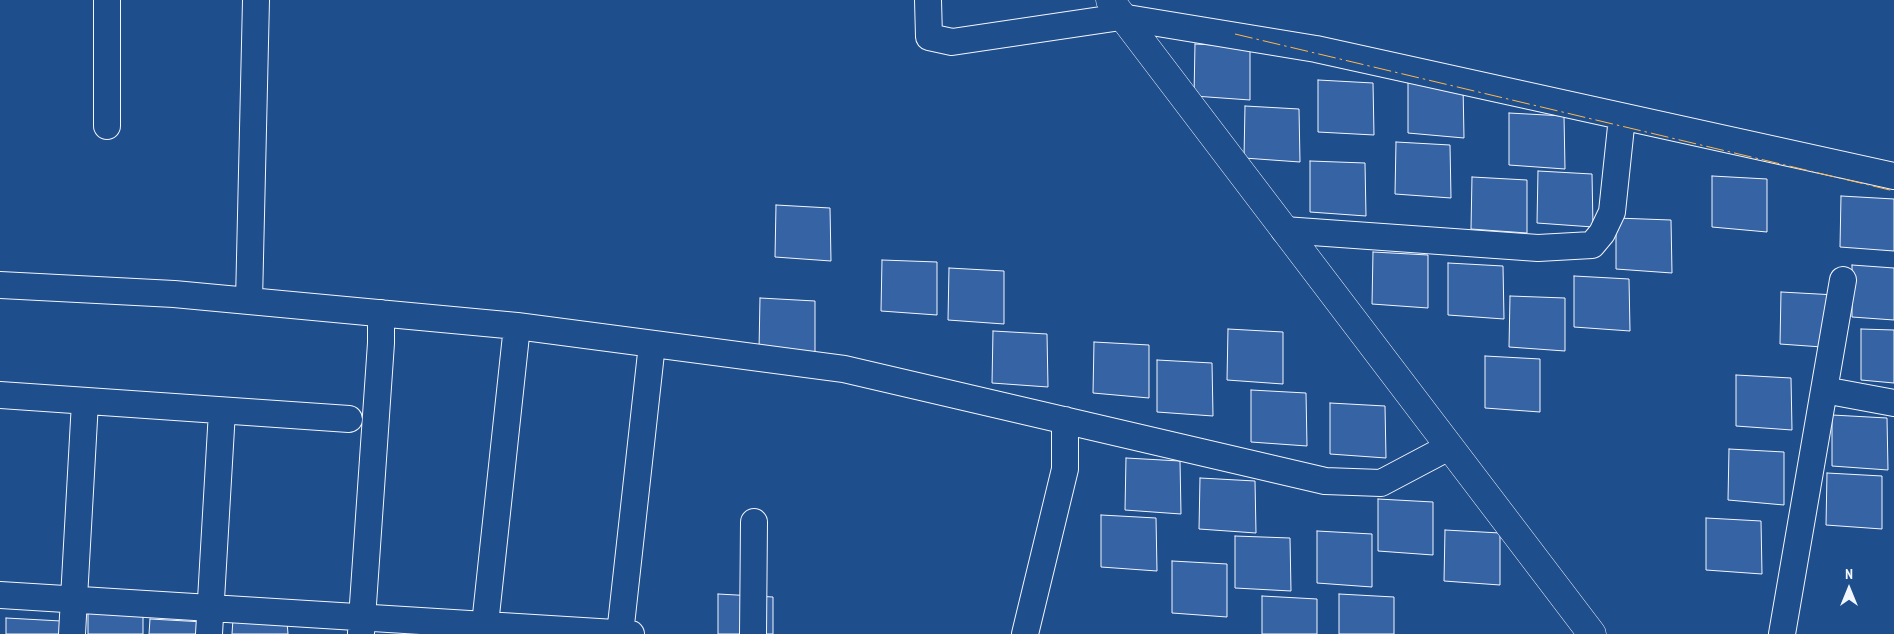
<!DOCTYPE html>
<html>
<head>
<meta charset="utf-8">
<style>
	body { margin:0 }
	#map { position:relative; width:1894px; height:634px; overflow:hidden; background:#1f4e8c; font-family:"PT Sans Narrow",sans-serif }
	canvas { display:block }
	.north { position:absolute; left:1824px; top:564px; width:50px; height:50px; -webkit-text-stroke:4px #1f4e8c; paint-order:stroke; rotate:0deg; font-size:14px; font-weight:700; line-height:20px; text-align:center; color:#f2f6ff }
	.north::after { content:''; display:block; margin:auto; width:18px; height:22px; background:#f2f6ff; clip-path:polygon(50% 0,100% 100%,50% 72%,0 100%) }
</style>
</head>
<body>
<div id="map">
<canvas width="1894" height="634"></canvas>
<div class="north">N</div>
</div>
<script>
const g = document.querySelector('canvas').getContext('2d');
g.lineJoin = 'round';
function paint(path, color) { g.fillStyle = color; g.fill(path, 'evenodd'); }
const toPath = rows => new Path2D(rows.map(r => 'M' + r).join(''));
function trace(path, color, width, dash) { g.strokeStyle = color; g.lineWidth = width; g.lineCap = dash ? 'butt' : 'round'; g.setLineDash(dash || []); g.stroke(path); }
const building = toPath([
	[1195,44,1250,47,1250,100,1194,96,1195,44],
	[1318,80,1373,83,1374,135,1318,132,1318,80],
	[1408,82,1463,85,1464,138,1408,133,1408,82],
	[1245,106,1299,109,1300,162,1244,158,1245,106],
	[1509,113,1564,116,1565,169,1509,165,1509,113],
	[1396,142,1450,145,1451,198,1395,194,1396,142],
	[1310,161,1365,163,1366,216,1310,212,1310,161],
	[1538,171,1592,174,1593,227,1537,223,1538,171],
	[1712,176,1767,179,1767,232,1712,227,1712,176],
	[1472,177,1527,180,1527,233,1471,229,1472,177],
	[1841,196,1894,199,1894,251,1840,247,1841,196],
	[776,205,830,208,831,261,775,257,776,205],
	[1616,218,1671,220,1672,273,1616,269,1616,218],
	[1373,252,1428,255,1428,308,1372,304,1373,252],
	[882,260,937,262,937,315,881,311,882,260],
	[1448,263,1503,266,1504,319,1448,315,1448,263],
	[1852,265,1894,268,1894,320,1852,317,1852,265],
	[949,268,1004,271,1004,324,948,320,949,268],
	[1574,276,1629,279,1630,331,1574,327,1574,276],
	[1781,292,1836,295,1836,348,1780,344,1781,292],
	[1510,296,1565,298,1565,351,1509,347,1510,296],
	[760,298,815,301,815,354,759,350,760,298],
	[1228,329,1283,332,1283,384,1227,380,1228,329],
	[1861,329,1894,330,1894,383,1861,380,1861,329],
	[993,331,1047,334,1048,387,992,383,993,331],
	[1094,342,1149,345,1149,398,1093,393,1094,342],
	[1485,356,1540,359,1540,412,1485,408,1485,356],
	[1157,360,1212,363,1213,416,1157,412,1157,360],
	[1736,375,1791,378,1792,430,1736,426,1736,375],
	[1251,390,1306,393,1307,446,1251,442,1251,390],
	[1330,403,1385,406,1386,458,1330,454,1330,403],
	[1832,415,1887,418,1888,470,1832,466,1832,415],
	[1729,449,1784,452,1784,505,1728,500,1729,449],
	[1126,458,1180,461,1181,514,1125,510,1126,458],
	[1827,473,1882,476,1882,529,1826,525,1827,473],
	[1200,478,1255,481,1256,533,1199,529,1200,478],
	[1378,499,1433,502,1433,555,1378,551,1378,499],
	[1101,515,1156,518,1157,571,1101,567,1101,515],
	[1706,518,1761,521,1762,574,1706,570,1706,518],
	[1445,530,1500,533,1500,585,1444,581,1445,530],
	[1317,531,1372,534,1372,587,1317,583,1317,531],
	[1235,536,1290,538,1291,591,1235,588,1235,536],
	[1172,561,1227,564,1227,617,1172,613,1172,561],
	[718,594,773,597,773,634,718,634,718,594],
	[1339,594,1394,597,1394,634,1339,634,1339,594],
	[1262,596,1317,599,1317,634,1262,634,1262,596],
	[88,611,143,614,143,634,88,634,88,611],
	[6,618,61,621,61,634,6,634,6,618],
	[150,619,204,622,204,634,149,634,150,619],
	[233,619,287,622,288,634,232,634,233,619]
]);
paint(building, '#3563a3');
trace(building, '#f2f6ff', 1);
const minor = toPath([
	[107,0,107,126],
	[928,0,929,37,952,42,1121,17,1316,49,1894,176],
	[1284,230,1538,248,1592,245,1602,233,1612,212,1622,117],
	[0,285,174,294,517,326,844,369,1325,481,1381,483,1449,447],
	[249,301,256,0],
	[1824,390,1894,403],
	[0,395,349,419],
	[0,595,631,634],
	[361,633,381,343,381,313],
	[72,634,85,402],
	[209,634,222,411],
	[484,634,517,326],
	[620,634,652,344],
	[753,634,754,522],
	[1025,634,1065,469,1065,420],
	[1782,634,1843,280]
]);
const tertiary = toPath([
	[1110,0,1592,634]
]);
trace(minor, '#f2f6ff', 28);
trace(tertiary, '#f2f6ff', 29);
trace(minor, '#1f4e8c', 26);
trace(tertiary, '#1f4e8c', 28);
trace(toPath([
	[1235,34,1894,191]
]), '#ffb74d', 1, [18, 4, 2.5, 4]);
</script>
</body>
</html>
